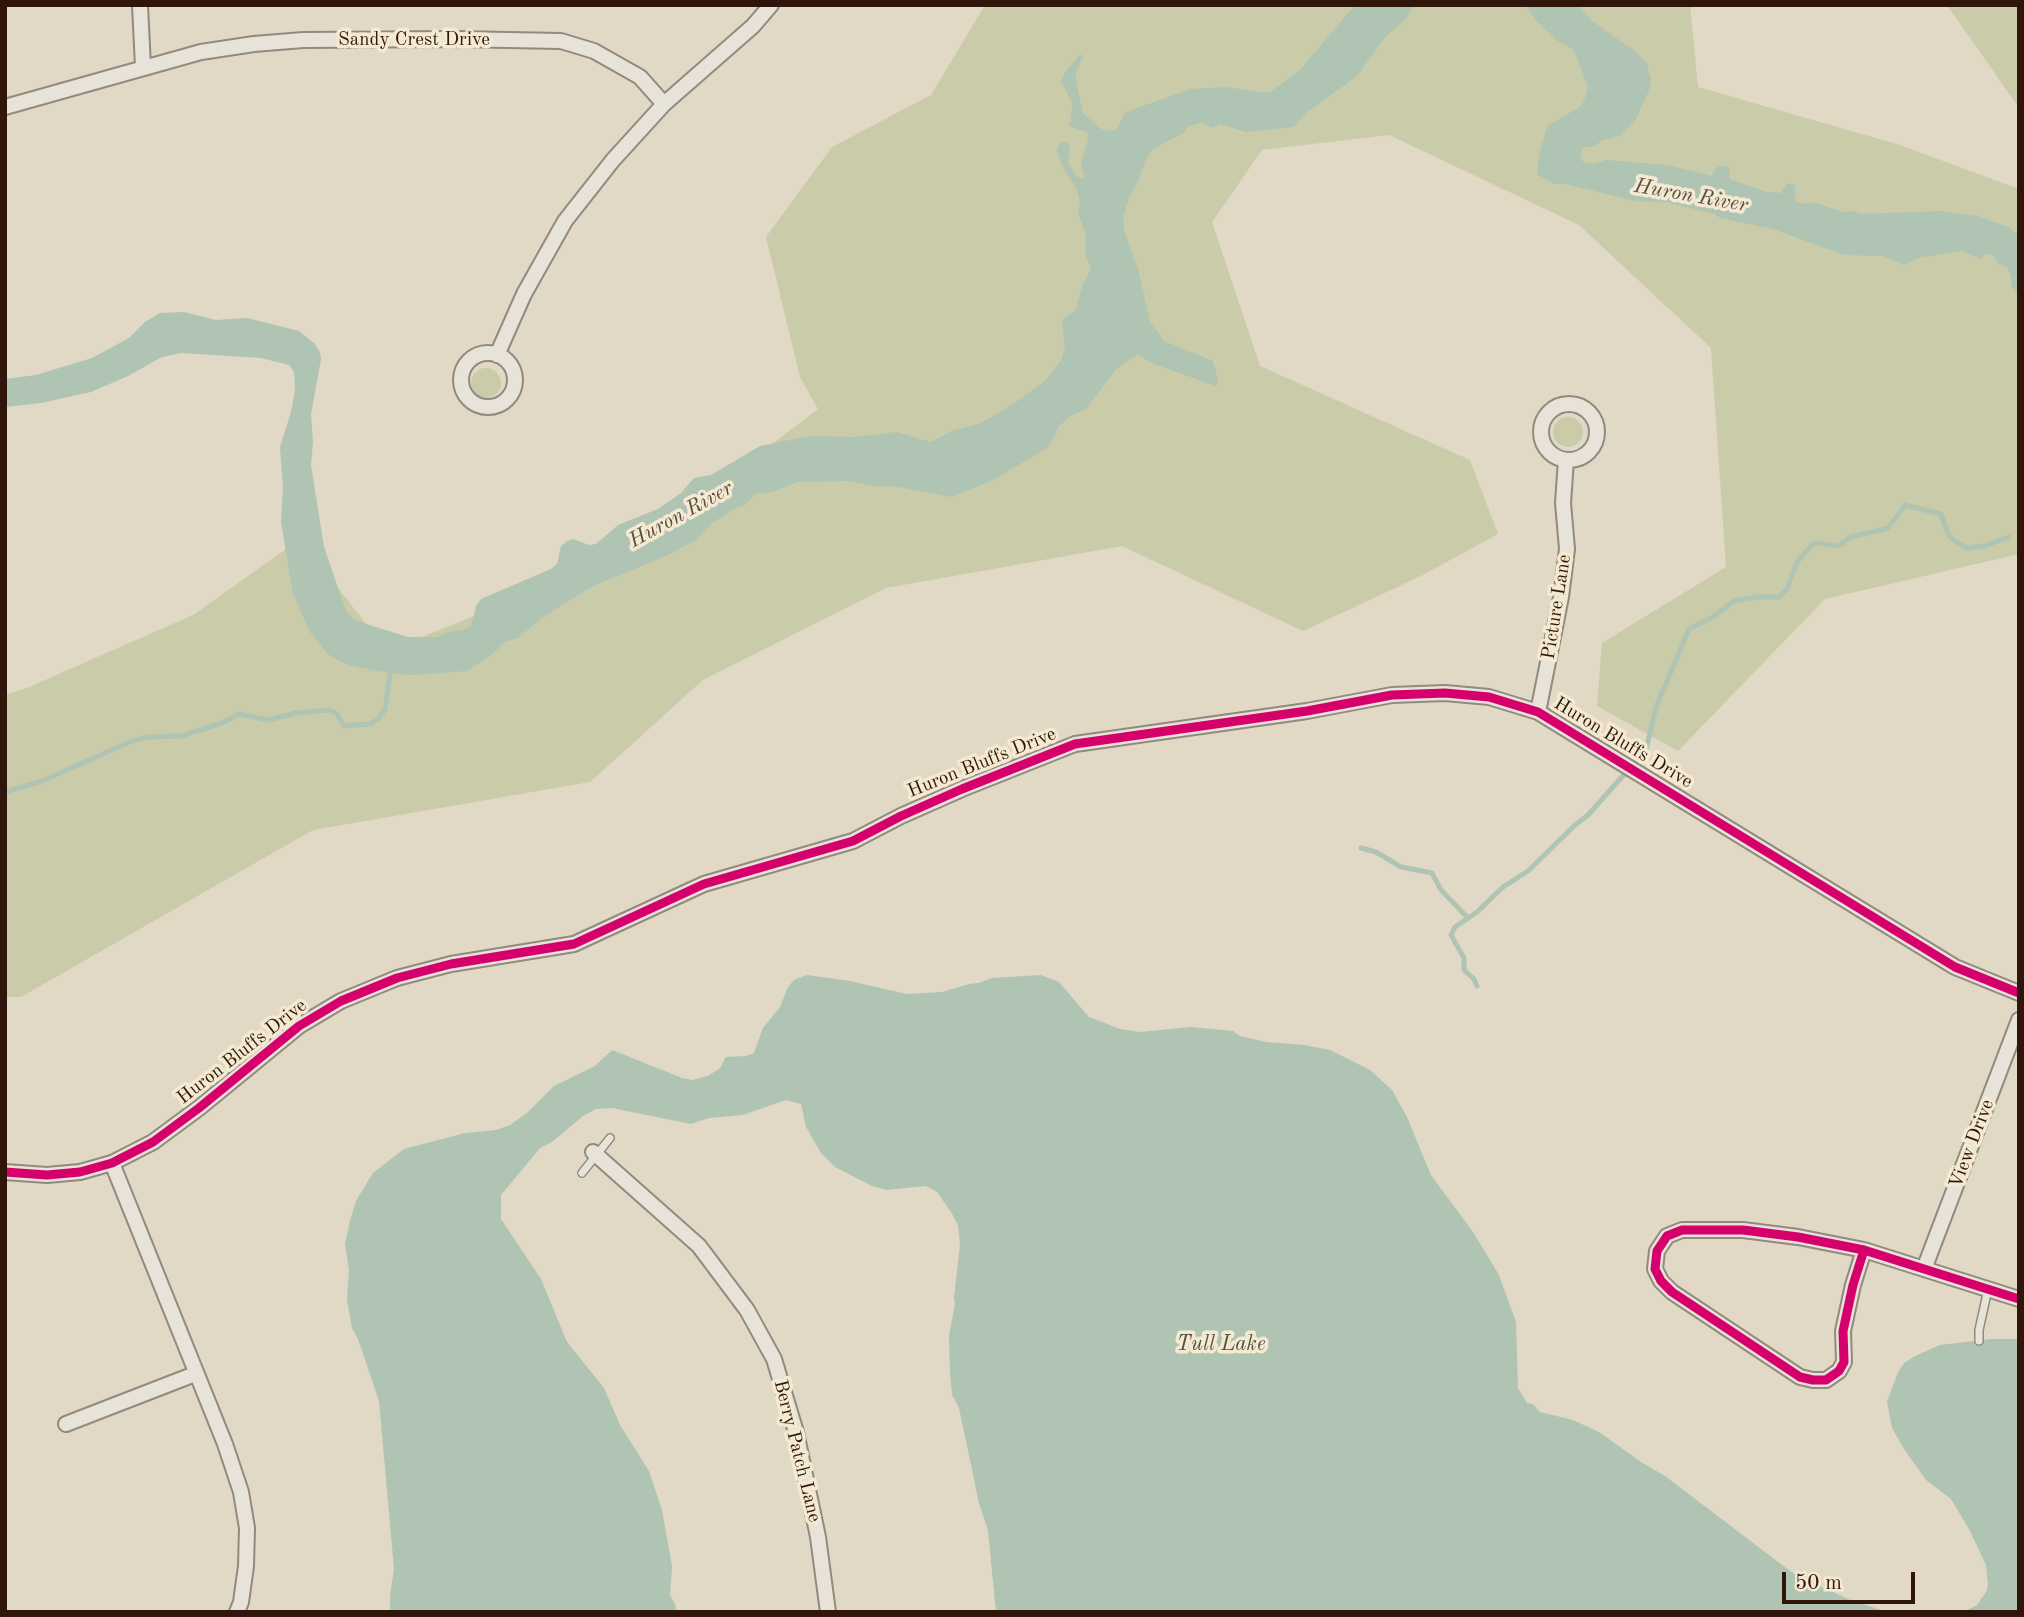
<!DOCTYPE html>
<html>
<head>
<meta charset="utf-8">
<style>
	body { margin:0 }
	#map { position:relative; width:2024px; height:1617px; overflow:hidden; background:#e1d8c5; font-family:"Old Standard TT",serif }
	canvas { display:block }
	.frame { position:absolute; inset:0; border:7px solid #30150a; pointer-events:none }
	.scale { position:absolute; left:1782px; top:1572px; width:133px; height:32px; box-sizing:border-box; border:4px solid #30150a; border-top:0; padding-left:9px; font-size:21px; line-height:24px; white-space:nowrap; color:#30150a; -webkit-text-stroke:5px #f4e9d1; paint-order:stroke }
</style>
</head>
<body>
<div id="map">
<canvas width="2024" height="1617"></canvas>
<div class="frame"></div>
<div class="scale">50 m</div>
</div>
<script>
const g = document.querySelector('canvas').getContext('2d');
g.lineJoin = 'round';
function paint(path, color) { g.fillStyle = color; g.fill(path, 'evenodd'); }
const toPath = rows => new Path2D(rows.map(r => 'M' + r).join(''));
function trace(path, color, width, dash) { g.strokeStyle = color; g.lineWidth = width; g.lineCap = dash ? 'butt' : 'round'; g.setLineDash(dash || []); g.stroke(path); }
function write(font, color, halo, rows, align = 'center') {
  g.font = font + ' "Old Standard TT",serif'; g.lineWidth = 7; g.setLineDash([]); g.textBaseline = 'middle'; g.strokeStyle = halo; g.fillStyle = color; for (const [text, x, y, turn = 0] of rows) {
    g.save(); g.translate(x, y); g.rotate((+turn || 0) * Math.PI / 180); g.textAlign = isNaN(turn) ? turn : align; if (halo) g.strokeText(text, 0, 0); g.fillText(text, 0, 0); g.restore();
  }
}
paint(toPath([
	[985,5,1690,5,1698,87,1900,145,2019,189,2019,554,1825,599,1678,751,1597,706,1602,643,1726,567,1711,348,1579,225,1389,135,1262,150,1212,222,1260,366,1470,460,1498,534,1421,576,1303,631,1122,546,886,588,703,680,590,782,313,830,21,997,5,997,5,695,27,688,193,615,300,539,387,651,628,554,818,409,800,377,766,237,832,147,931,95],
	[1947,5,2019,5,2019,108],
	'471 383a15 15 0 1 1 30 0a15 15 0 1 1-30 0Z',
	'1553 432a15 15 0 1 1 30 0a15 15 0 1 1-30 0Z'
]), '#cacba8');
paint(toPath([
	[1355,5,1414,5,1405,20,1385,37,1357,76,1306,113,1294,127,1246,132,1220,124,1213,128,1201,123,1187,127,1184,133,1154,148,1145,161,1139,179,1129,198,1123,216,1124,230,1138,269,1150,322,1164,341,1213,361,1218,380,1216,386,1151,363,1138,354,1115,370,1086,409,1072,415,1059,426,1051,443,1044,450,991,481,951,497,899,487,875,486,847,481,797,482,773,492,755,494,745,505,735,508,711,524,696,540,668,555,593,586,540,619,518,638,505,642,490,656,467,671,413,675,390,673,356,667,341,662,328,654,309,631,292,590,281,522,283,489,280,447,291,412,295,390,294,372,289,365,261,358,181,353,162,357,128,376,91,392,41,403,5,407,5,379,36,375,92,358,129,338,145,322,160,313,184,312,216,320,247,318,299,331,314,343,320,352,321,359,311,415,313,441,311,465,324,547,346,611,352,618,366,624,408,637,437,637,448,632,463,630,471,626,476,606,481,599,551,569,557,564,561,546,567,541,573,539,589,545,596,544,618,525,658,509,681,493,694,478,711,475,760,446,810,436,853,437,897,432,931,442,954,430,979,424,1012,405,1046,380,1061,361,1065,347,1062,323,1063,319,1075,311,1083,284,1091,269,1085,253,1086,235,1078,213,1080,201,1076,188,1063,168,1057,151,1060,142,1068,142,1070,150,1068,163,1077,177,1085,179,1081,162,1088,139,1087,132,1069,126,1073,104,1061,81,1064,74,1079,55,1083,55,1075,77,1083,113,1101,129,1112,131,1117,129,1124,114,1131,110,1191,89,1225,87,1269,93,1300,70],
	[1526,5,1577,5,1591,20,1637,53,1647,64,1651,80,1649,90,1635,121,1620,136,1601,141,1593,147,1584,147,1580,155,1583,162,1592,164,1606,160,1668,165,1712,176,1718,165,1730,167,1729,178,1732,180,1767,192,1781,193,1787,183,1795,185,1795,200,1802,204,1813,202,1843,212,1853,211,1862,214,1939,211,1978,216,2008,227,2019,236,2019,295,2012,288,2011,277,2008,268,1997,263,1994,256,1991,255,1984,254,1981,259,1961,251,1918,258,1904,265,1882,256,1844,255,1773,229,1720,218,1715,214,1665,202,1635,201,1566,184,1554,184,1537,174,1539,156,1547,126,1580,107,1584,101,1588,87,1574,50,1559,42,1536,21],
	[807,975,850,981,907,994,942,992,969,984,979,983,992,978,1041,975,1059,982,1089,1017,1120,1029,1139,1032,1191,1027,1233,1031,1240,1036,1266,1042,1304,1045,1330,1050,1370,1070,1392,1090,1406,1115,1431,1175,1473,1232,1499,1275,1516,1322,1518,1388,1527,1403,1533,1404,1540,1412,1573,1420,1599,1432,1641,1462,1665,1476,1794,1574,1848,1599,1887,1612,996,1612,988,1531,979,1503,959,1408,952,1395,950,1373,949,1335,955,1305,954,1297,960,1245,958,1225,951,1212,937,1192,932,1189,925,1186,887,1190,872,1186,835,1167,821,1153,806,1127,801,1104,786,1100,743,1115,709,1118,691,1124,612,1108,596,1109,583,1116,552,1142,540,1148,501,1195,501,1219,541,1279,567,1342,604,1388,620,1425,649,1471,662,1510,672,1566,670,1595,676,1606,675,1612,390,1612,390,1596,394,1569,379,1401,358,1339,352,1328,347,1300,349,1270,345,1244,350,1221,356,1201,373,1173,404,1149,465,1133,496,1130,510,1125,527,1113,554,1086,595,1066,612,1050,682,1078,692,1080,708,1076,720,1068,726,1057,746,1056,754,1053,763,1028,780,1007,788,987,794,980],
	[1992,1339,2019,1339,2019,1612,1963,1612,1977,1605,1986,1592,1988,1585,1986,1565,1970,1531,1951,1499,1926,1480,1904,1449,1892,1428,1887,1402,1898,1372,1904,1363,1915,1356,1940,1345]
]), '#afc4b3');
trace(toPath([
	[5,792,42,781,132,741,149,737,181,736,222,723,239,714,269,720,296,713,328,710,336,713,344,726,371,724,379,718,385,709,391,666],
	[1361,848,1376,852,1401,867,1432,873,1441,890,1468,918],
	[1477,986,1474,979,1464,970,1464,958,1451,935,1455,927,1477,912,1503,887,1528,871,1575,825,1588,815,1646,750,1656,707,1689,629,1711,618,1734,601,1756,597,1779,597,1787,589,1797,562,1812,545,1817,543,1839,546,1850,537,1888,528,1905,505,1941,514,1948,534,1956,542,1967,548,1984,546,2009,537]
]), '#afc4b3', 5);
const service = toPath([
	[582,1173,610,1138],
	[1979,1341,1979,1330,1988,1289]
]);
const minor = toPath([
	[140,5,143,67],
	[5,107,201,52,254,44,303,40,456,39,561,41,594,51,640,77,664,104],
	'461 380a27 27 0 1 1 54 0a27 27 0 1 1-54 0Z',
	[497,355,524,294,565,221,613,160,664,104,753,26,771,5],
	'1541 432a28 28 0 1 1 56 0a28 28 0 1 1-56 0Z',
	[1538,712,1561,597,1567,549,1563,503,1566,460],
	[593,1152,699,1246,747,1310,774,1359,796,1432,818,1537,828,1612],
	[112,1163,225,1444,241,1492,247,1528,246,1566,241,1602,237,1612],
	[5,1172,47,1175,80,1172,112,1163,153,1142,199,1108,299,1026,341,1001,397,978,451,964,574,944,704,884,853,841,901,816,962,789,1075,744,1307,711,1392,695,1445,693,1489,697,1538,712,1955,967,2019,993],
	[1864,1250,1853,1285,1843,1331,1844,1362,1839,1371,1826,1380,1813,1380,1800,1377,1672,1292,1661,1281,1655,1269,1657,1251,1667,1236,1682,1230,1743,1230,1798,1237,1864,1250,2019,1299],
	[1924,1269,2019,1020],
	[66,1424,195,1374]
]);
trace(service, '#928a7e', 10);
trace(minor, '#928a7e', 18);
trace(service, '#e8e3d9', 7);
trace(minor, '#e8e3d9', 14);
trace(toPath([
	[5,1172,47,1175,80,1172,112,1163,153,1142,199,1108,299,1026,341,1001,397,978,451,964,574,944,704,884,853,841,901,816,962,789,1075,744,1307,711,1392,695,1445,693,1489,697,1538,712,1955,967,2019,993],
	[1864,1250,1853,1285,1843,1331,1844,1362,1839,1371,1826,1380,1813,1380,1800,1377,1672,1292,1661,1281,1655,1269,1657,1251,1667,1236,1682,1230,1743,1230,1798,1237,1864,1250,2019,1299]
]), '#d6006c', 9);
write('19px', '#30150a', '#f4e9d1', [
	["Sandy Crest Drive",414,40],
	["Picture Lane",1557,607,-81],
	["Huron Bluffs Drive",1623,743,31],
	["Huron Bluffs Drive",982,763,-22],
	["Huron Bluffs Drive",242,1052,-38],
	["View Drive",1972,1144,-69],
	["Berry Patch Lane",797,1451,76]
]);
write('italic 21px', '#554f42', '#f4e9d1', [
	["Huron River",1691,196,10],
	["Huron River",681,515,-29],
	["Tull Lake",1221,1344]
]);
</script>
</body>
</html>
